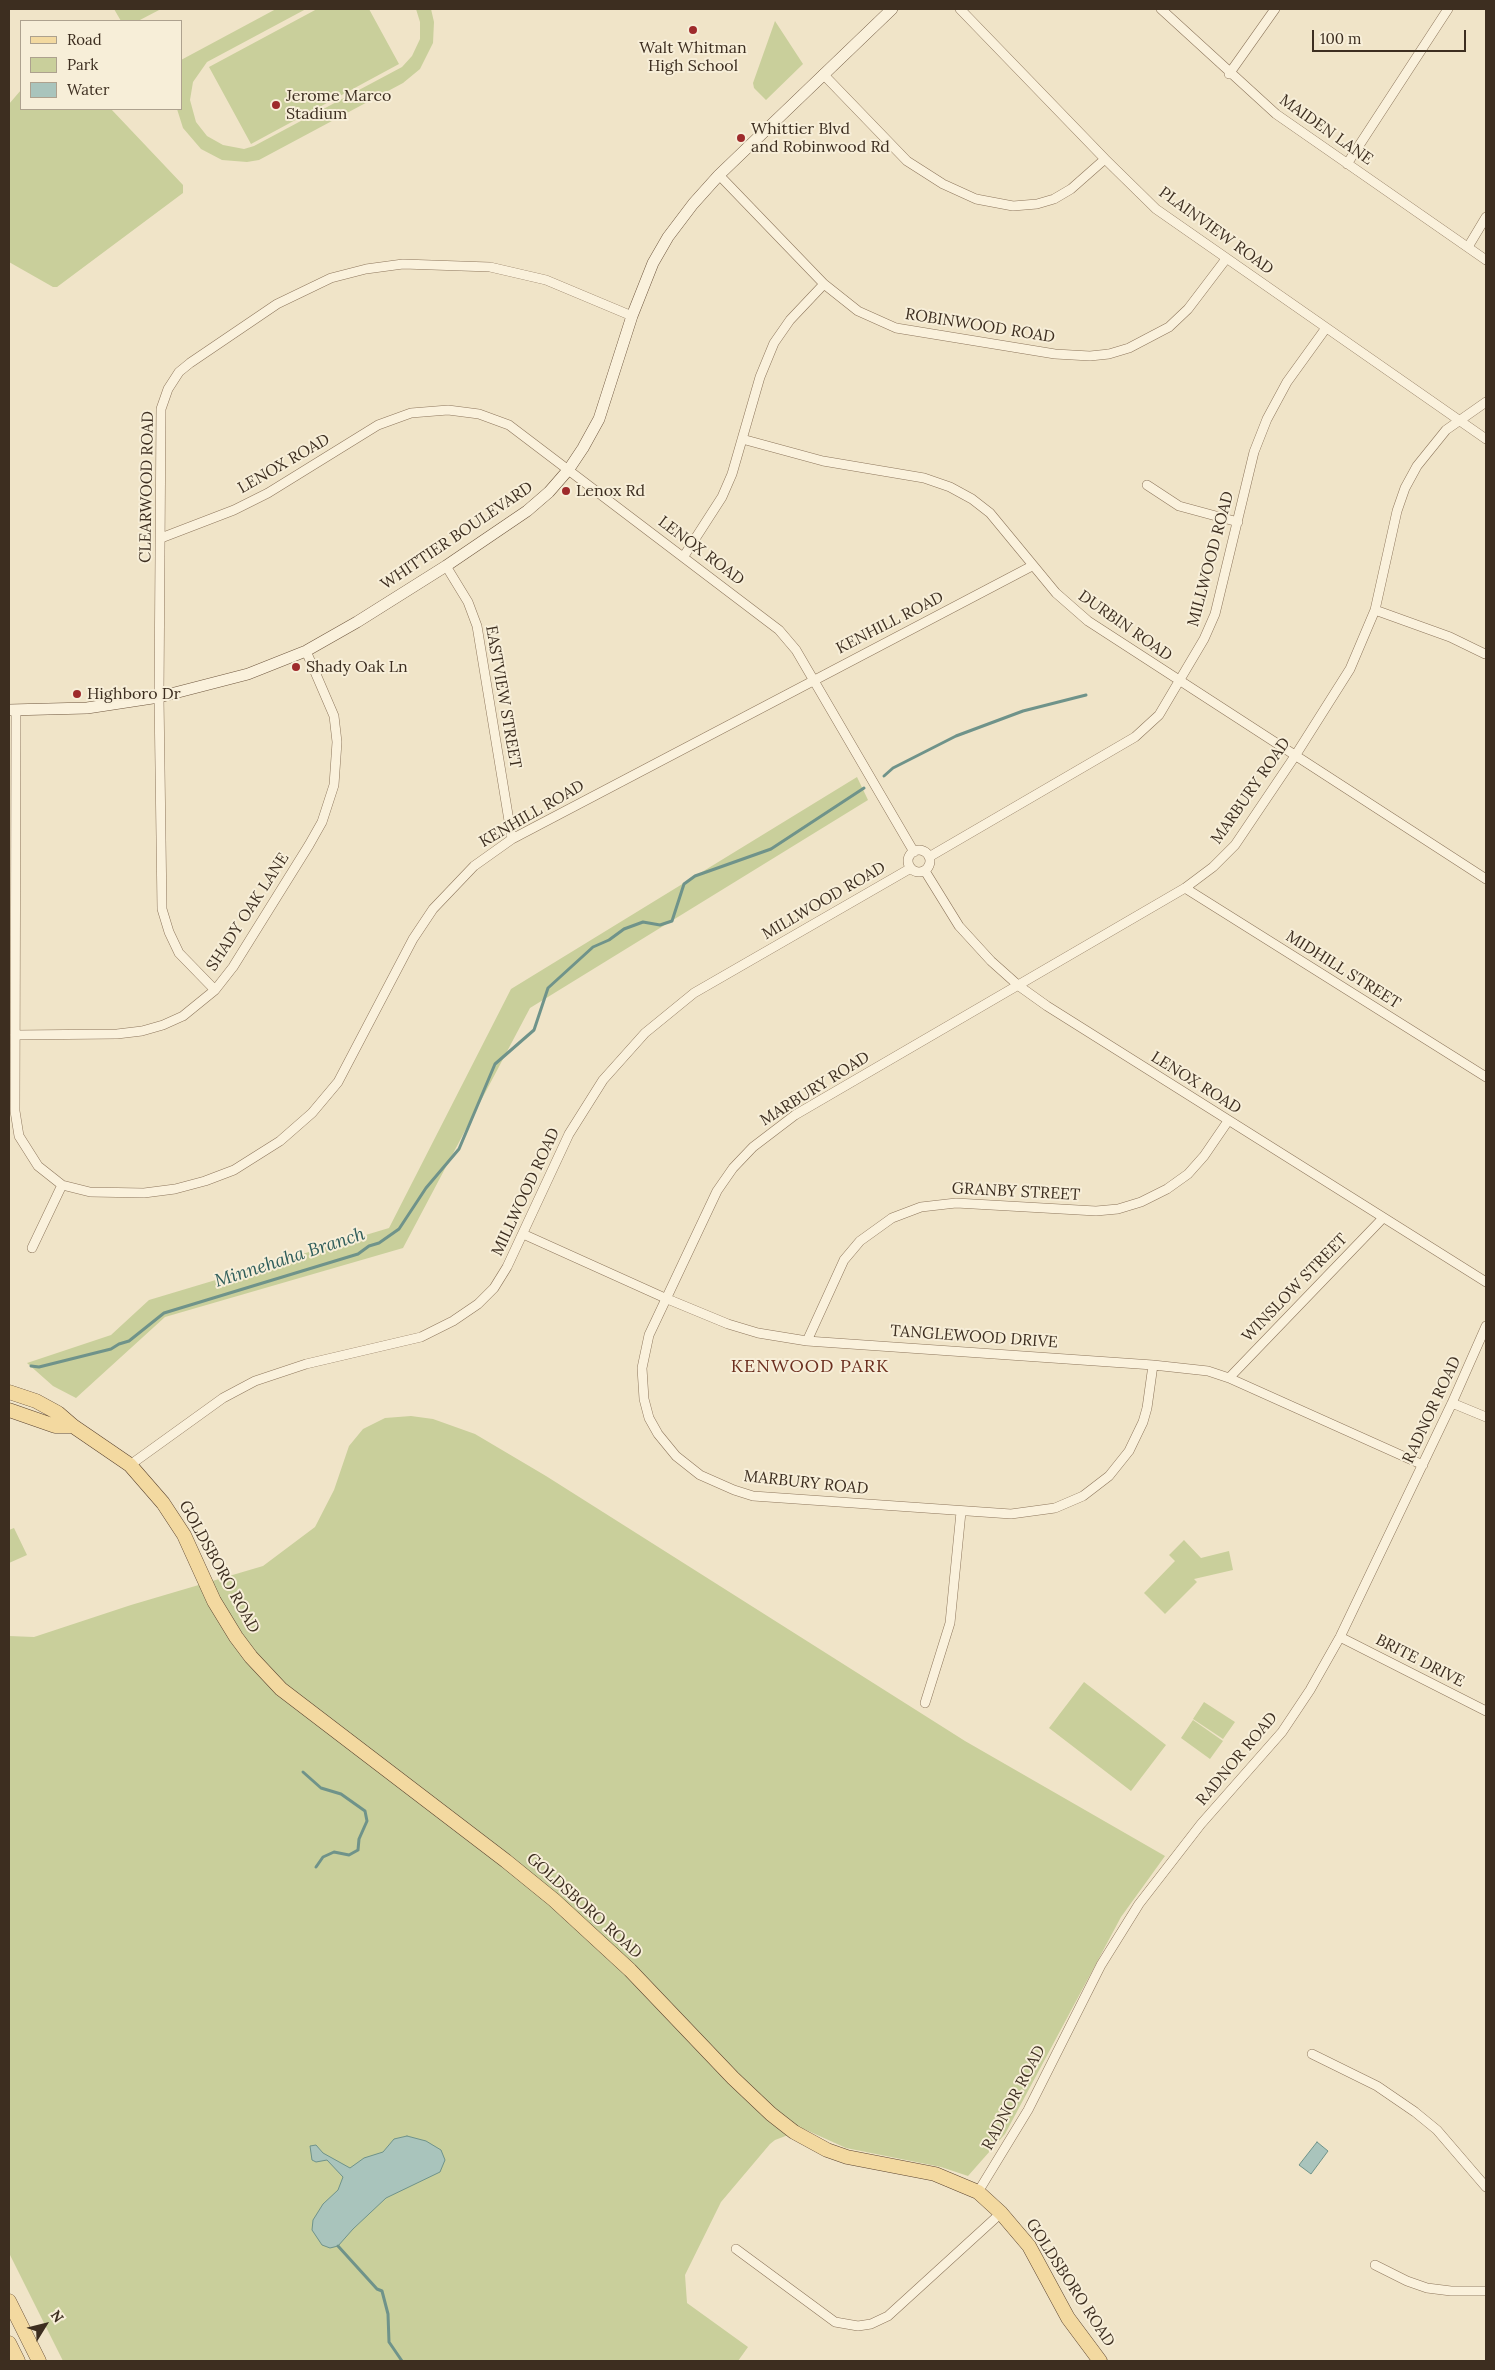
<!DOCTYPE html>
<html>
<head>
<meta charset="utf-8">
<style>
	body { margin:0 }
	#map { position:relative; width:1495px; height:2370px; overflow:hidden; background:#f0e4c8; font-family:Lora,serif }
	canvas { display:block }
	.frame { position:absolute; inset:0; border:10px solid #3d2e20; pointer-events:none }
	.legend { position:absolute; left:20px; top:20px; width:162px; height:90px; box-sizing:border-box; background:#f7eed8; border:1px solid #ada18e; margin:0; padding:6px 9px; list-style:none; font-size:15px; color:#3d2e20 }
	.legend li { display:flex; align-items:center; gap:10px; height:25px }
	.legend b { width:25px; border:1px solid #ada18e }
	.north { position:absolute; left:20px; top:2300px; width:50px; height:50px; -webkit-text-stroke:4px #f7eed8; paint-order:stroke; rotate:54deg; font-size:14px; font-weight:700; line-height:20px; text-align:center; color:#3d2e20 }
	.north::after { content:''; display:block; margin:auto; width:18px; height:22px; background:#3d2e20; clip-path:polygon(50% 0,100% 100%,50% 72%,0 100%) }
	.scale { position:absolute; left:1312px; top:30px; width:154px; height:22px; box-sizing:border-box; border:2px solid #3d2e20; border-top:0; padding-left:6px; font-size:15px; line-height:18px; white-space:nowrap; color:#3d2e20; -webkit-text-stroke:4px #f7eed8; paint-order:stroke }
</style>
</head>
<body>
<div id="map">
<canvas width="1495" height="2370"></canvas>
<div class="frame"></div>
<ul class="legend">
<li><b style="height:6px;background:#f3d9a0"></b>Road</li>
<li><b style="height:14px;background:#c9cf9b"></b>Park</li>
<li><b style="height:14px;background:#a9c4bc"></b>Water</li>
</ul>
<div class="north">N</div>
<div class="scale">100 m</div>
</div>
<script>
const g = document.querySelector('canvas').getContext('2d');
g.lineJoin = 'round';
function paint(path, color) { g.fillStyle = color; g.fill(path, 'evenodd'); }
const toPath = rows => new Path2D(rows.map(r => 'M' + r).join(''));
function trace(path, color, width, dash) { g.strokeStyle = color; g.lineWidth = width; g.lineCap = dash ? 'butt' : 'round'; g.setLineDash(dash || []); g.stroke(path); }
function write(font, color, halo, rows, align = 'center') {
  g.font = font + ' Lora,serif'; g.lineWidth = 4; g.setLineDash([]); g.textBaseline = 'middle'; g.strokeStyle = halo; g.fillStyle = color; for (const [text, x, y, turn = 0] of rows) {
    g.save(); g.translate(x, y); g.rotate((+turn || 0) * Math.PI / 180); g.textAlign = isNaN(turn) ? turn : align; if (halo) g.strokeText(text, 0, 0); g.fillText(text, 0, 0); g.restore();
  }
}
paint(toPath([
	[114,9,161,9,138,21,121,21],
	[276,9,306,9,207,62,193,82,190,100,196,122,207,136,223,145,244,149,254,146,402,67,412,56,420,39,420,22,416,9,431,9,434,22,433,43,420,69,403,83,259,160,247,162,222,160,201,149,183,128,177,109,181,109,181,60],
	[317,9,369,9,399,64,251,144,209,67],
	[775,21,803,64,766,100,754,88,753,83],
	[21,90,21,109,111,109,183,185,183,193,57,287,53,287,9,262,9,104],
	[857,777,868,800,530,1008,403,1248,165,1317,76,1398,53,1386,27,1363,111,1335,149,1300,389,1228,511,989],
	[411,1416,433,1419,475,1434,546,1476,965,1741,1165,1856,1121,1917,1005,2134,968,2176,941,2167,846,2148,804,2129,775,2140,770,2144,721,2202,685,2275,687,2303,748,2347,738,2361,63,2361,9,2253,9,1636,34,1637,131,1605,263,1566,315,1527,334,1490,349,1446,363,1429,385,1418],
	[14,1528,27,1555,9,1563,9,1530],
	[1184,1540,1201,1558,1229,1551,1233,1570,1194,1579,1197,1582,1165,1614,1144,1593,1175,1561,1169,1555],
	[1084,1682,1166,1745,1131,1791,1049,1728],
	[1204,1702,1235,1722,1223,1739,1193,1719],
	[1193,1720,1223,1741,1210,1759,1181,1738]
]), '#c9cf9b');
const water = toPath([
	[407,2136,426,2141,441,2150,445,2160,440,2172,386,2198,353,2229,338,2246,330,2248,322,2245,312,2230,313,2220,323,2204,338,2190,343,2177,327,2160,316,2162,312,2160,310,2146,316,2145,323,2153,350,2168,364,2158,383,2152,394,2139,407,2136],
	[1317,2142,1328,2151,1311,2174,1299,2165,1317,2142]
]);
paint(water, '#a9c4bc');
trace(water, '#6f938a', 1);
trace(toPath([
	[884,776,893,768,956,736,1023,711,1086,695],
	[31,1366,39,1367,111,1349,119,1344,129,1341,164,1313,358,1254,369,1246,379,1243,399,1229,426,1188,459,1149,495,1064,534,1030,548,988,593,947,609,940,624,929,643,922,660,925,672,921,684,884,695,876,771,849,864,788],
	[303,1772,321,1788,341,1794,365,1811,367,1821,359,1839,358,1850,349,1855,334,1852,323,1857,316,1867],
	[338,2246,377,2289,382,2291,388,2314,389,2342,402,2361]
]), '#6f938a', 3);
const street = toPath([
	[960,9,1105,159,1156,209,1486,439],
	[1161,9,1276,114,1486,260],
	[823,74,907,161,943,184,976,199,1013,206,1037,204,1054,199,1071,189,1105,159],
	[1229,74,1275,9],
	[1347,164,1448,9],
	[719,175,824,284,858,311,896,328,1055,354,1090,356,1109,354,1129,348,1169,327,1188,309,1226,259],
	[1468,247,1486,217],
	[742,439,823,461,924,478,950,487,972,499,990,513,1056,593,1088,621,1486,879],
	[1147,485,1179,506,1238,522],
	[161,538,234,510,268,493,378,425,411,413,448,410,479,414,509,425,779,630,796,650,914,852],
	[684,556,722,497,732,474,760,377,774,343,790,320,824,284],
	[446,566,468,602,477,626,512,839],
	[1375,610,1450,637,1485,654],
	[16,710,15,1111,19,1136,38,1166,62,1185,90,1192,144,1193,175,1189,205,1181,234,1170,280,1141,312,1113,338,1082,413,939,433,909,474,866,512,839,1032,566],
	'908 861a11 11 0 1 1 22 0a11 11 0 1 1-22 0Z',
	[929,857,1135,737,1159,715,1204,639,1215,614,1254,452,1267,419,1287,382,1326,328],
	[925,871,959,926,991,961,1019,986,1047,1006,1486,1282],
	[1185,888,1486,1077],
	[215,990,179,953,169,932,162,909,159,697,161,409,168,389,179,372,190,363,277,304,331,278,366,269,403,264,490,267,546,280,632,316],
	[15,1035,117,1034,142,1031,163,1025,183,1016,215,990,233,967,309,845,322,822,334,785,337,742,334,716,306,651],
	[523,1234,665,1298,728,1324,758,1333,807,1341,1153,1365,1208,1371,1229,1378,1423,1465],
	[32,1248,62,1185],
	[807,1341,844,1260,860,1241,892,1218,921,1207,956,1203,1096,1211,1118,1209,1141,1202,1167,1189,1188,1174,1204,1156,1228,1121],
	[1153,1365,1147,1408,1143,1422,1129,1451,1109,1476,1083,1496,1055,1508,1011,1514,753,1496,734,1490,700,1475,676,1456,658,1434,649,1418,644,1399,642,1368,649,1335,717,1191,733,1168,753,1147,795,1115,1185,888,1213,867,1235,845,1295,756,1350,669,1375,610,1397,511,1405,488,1417,466,1446,430,1486,402],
	[1229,1378,1383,1218],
	[1452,1403,1486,1417],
	[130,1465,223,1398,255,1381,306,1364,421,1337,453,1321,478,1304,494,1288,507,1267,569,1134,603,1080,645,1033,694,993,911,868],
	[1340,1637,1486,1711],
	[925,1703,950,1623,961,1512],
	[1312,2054,1377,2086,1415,2112,1437,2130,1486,2187],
	[978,2192,1028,2110,1101,1965,1139,1904,1201,1824,1282,1732,1310,1690,1340,1637,1452,1403,1486,1326],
	[736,2249,835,2322,858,2326,871,2324,888,2316,1001,2213],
	[1375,2265,1407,2281,1427,2288,1451,2291,1486,2291]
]);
const secondary = toPath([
	[9,710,87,708,159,697,248,674,306,651,357,622,446,566,527,511,549,492,569,469,583,448,599,419,632,316,653,263,668,237,693,204,719,175,892,9]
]);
const primary = toPath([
	[9,1392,36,1401,58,1413,73,1426,130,1465,163,1503,184,1535,214,1601,236,1637,251,1657,281,1689,506,1861,554,1900,630,1970,733,2078,771,2114,794,2132,827,2150,847,2157,935,2174,978,2192,1001,2213,1029,2246,1068,2318,1100,2361],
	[9,1410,55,1426,73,1426],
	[9,2301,39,2361],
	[9,2343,18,2361]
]);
trace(street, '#8d765c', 10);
trace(secondary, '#6f573f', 12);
trace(primary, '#5b4430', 15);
trace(street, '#faf1dc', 9);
trace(secondary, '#faf1dc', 11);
trace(primary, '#f3d9a0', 14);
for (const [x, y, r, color] of [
	[693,30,5,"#9e2a2b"],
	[276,105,5,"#9e2a2b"],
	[741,138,5,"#9e2a2b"],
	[566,491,5,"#9e2a2b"],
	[296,667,5,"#9e2a2b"],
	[77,694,5,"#9e2a2b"]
]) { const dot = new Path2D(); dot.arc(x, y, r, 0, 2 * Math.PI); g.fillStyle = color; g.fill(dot); trace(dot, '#f7eed8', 2); }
write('16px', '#3d2e20', '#f7eed8', [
	["Walt Whitman",693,48,"center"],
	["High School",693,66,"center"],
	["Jerome Marco",286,96],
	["Stadium",286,114],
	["Whittier Blvd",751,129],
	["and Robinwood Rd",751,147],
	["Lenox Rd",576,491],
	["Shady Oak Ln",306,667],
	["Highboro Dr",87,694]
], 'left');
write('16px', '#3d2e20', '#f7eed8', [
	["MAIDEN LANE",1326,130,35],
	["PLAINVIEW ROAD",1216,231,36],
	["ROBINWOOD ROAD",980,326,9],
	["LENOX ROAD",284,464,-30],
	["CLEARWOOD ROAD",147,487,-89],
	["WHITTIER BOULEVARD",457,536,-34],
	["LENOX ROAD",701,551,37],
	["MILLWOOD ROAD",1211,559,-75],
	["KENHILL ROAD",890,623,-27],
	["DURBIN ROAD",1125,626,35],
	["EASTVIEW STREET",503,697,80],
	["MARBURY ROAD",1251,791,-55],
	["KENHILL ROAD",532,814,-30],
	["MILLWOOD ROAD",824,901,-30],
	["SHADY OAK LANE",248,912,-57],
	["MIDHILL STREET",1343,970,32],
	["LENOX ROAD",1196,1083,32],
	["MARBURY ROAD",815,1089,-32],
	["MILLWOOD ROAD",526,1192,-65],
	["GRANBY STREET",1016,1192,3],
	["WINSLOW STREET",1295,1288,-46],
	["TANGLEWOOD DRIVE",974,1337,4],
	["RADNOR ROAD",1432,1410,-65],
	["MARBURY ROAD",806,1483,6],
	["GOLDSBORO ROAD",219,1567,61],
	["BRITE DRIVE",1420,1661,27],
	["RADNOR ROAD",1237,1759,-50],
	["GOLDSBORO ROAD",584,1906,42],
	["RADNOR ROAD",1014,2098,-62],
	["GOLDSBORO ROAD",1070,2283,57]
]);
write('italic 18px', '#2f5d5a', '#f7eed8', [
	["Minnehaha Branch",290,1258,-18]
]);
g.letterSpacing = '1px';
write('18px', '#6b2e1e', '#f7eed8', [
	["KENWOOD PARK",810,1367]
]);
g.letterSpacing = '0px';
</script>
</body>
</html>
